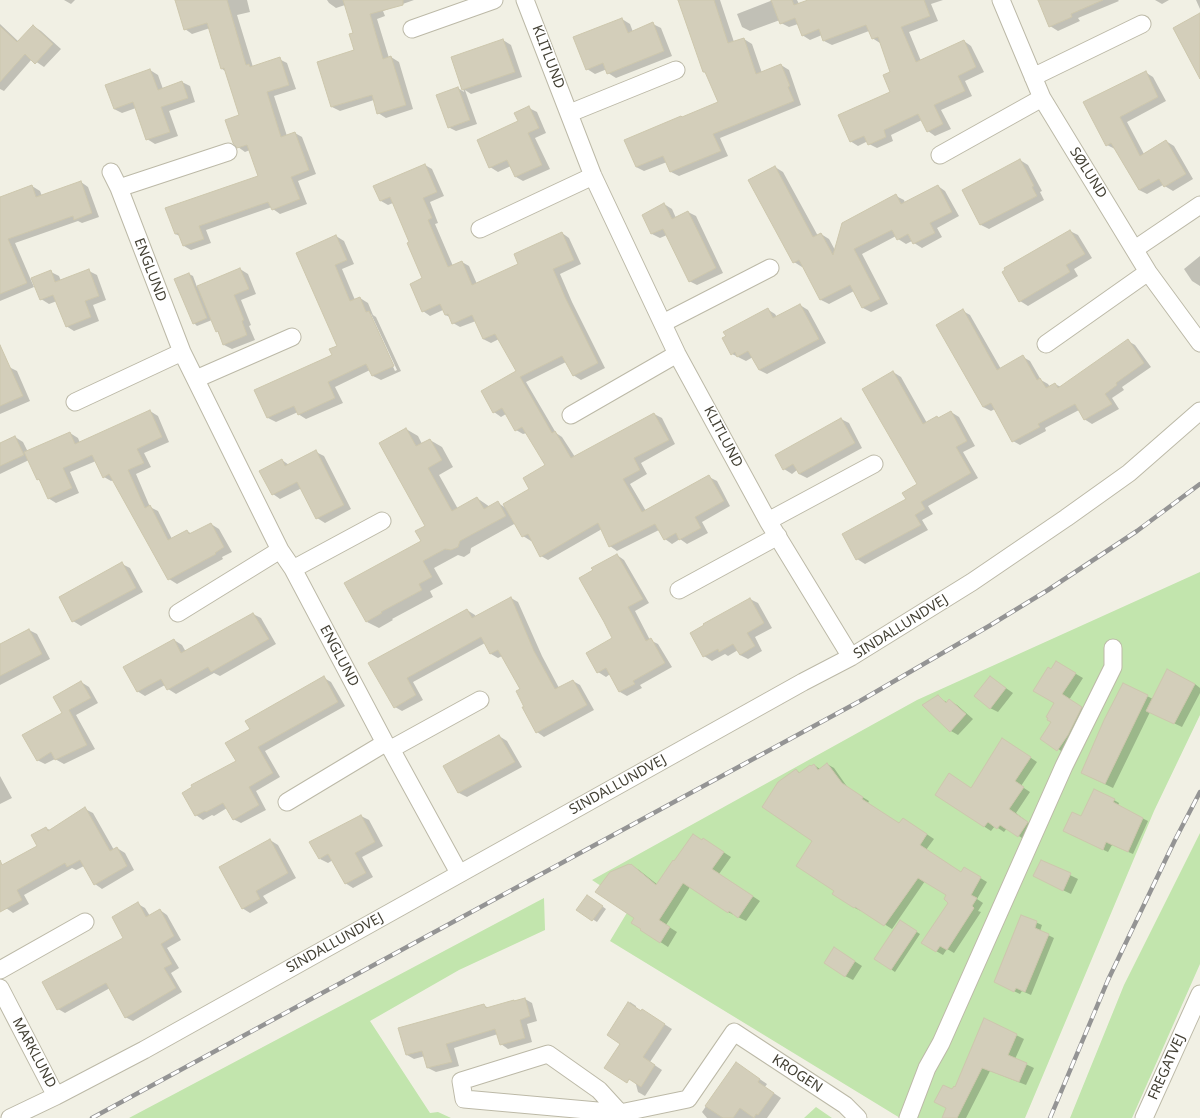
<!DOCTYPE html>
<html>
<head>
<meta charset="utf-8">
<style>
	body { margin:0 }
	canvas { display:block; background:#f1f0e4 }
</style>
</head>
<body>
<canvas width="1200" height="1118"></canvas>
<script>
const g = document.querySelector('canvas').getContext('2d');
g.lineJoin = 'round';
function paint(path, color) { g.fillStyle = color; g.fill(path, 'evenodd'); }
const toPath = rows => new Path2D(rows.map(r => 'M' + r).join(''));
function trace(path, color, width, dash) { g.strokeStyle = color; g.lineWidth = width; g.lineCap = dash ? 'butt' : 'round'; g.setLineDash(dash || []); g.stroke(path); }
function write(font, color, halo, rows, align = 'center') {
  g.font = font + ' "Noto Sans",sans-serif'; g.lineWidth = 3; g.setLineDash([]); g.textBaseline = 'middle'; g.strokeStyle = halo; g.fillStyle = color; for (const [text, x, y, turn = 0] of rows) {
    g.save(); g.translate(x, y); g.rotate((+turn || 0) * Math.PI / 180); g.textAlign = isNaN(turn) ? turn : align; if (halo) g.strokeText(text, 0, 0); g.fillText(text, 0, 0); g.restore();
  }
}
paint(toPath([
	[1200,572,1200,715,1154,811,1025,1118,900,1118,610,941,631,906,592,880,917,700],
	[1200,833,1200,964,1132,1118,1070,1118,1124,985],
	[544,898,545,930,459,970,370,1021,430,1113,438,1112,451,1118,129,1118],
	[816,1107,832,1118,804,1118]
]), '#c2e5ad');
paint(toPath([
	[64,0,75,0,71,4],
	[182,0,247,0,250,12,237,15,253,67,279,59,287,63,296,89,274,96,287,136,295,133,302,137,316,174,298,181,307,204,280,214,273,209,272,207,206,230,211,243,191,250,184,246,180,236,175,234,260,176,250,150,245,152,238,147,240,116,225,71,222,69,210,28,192,34,185,29],
	[327,0,414,0,383,11,385,16,377,19,389,58,391,57,399,62,413,109,386,118,378,113,374,100,340,111,332,107,356,51,354,33,345,5,336,8,329,3],
	[679,0,720,0,734,42,744,39,752,44,762,73,781,65,789,70,801,105,720,138,728,156,679,176,671,172,667,162,644,171,636,167,683,118,719,103,707,73,704,72],
	[773,0,797,0,799,4,810,0,943,0,931,4,938,21,909,32,921,61,964,41,971,46,984,72,965,81,972,96,941,110,951,129,935,136,928,131,922,120,891,135,893,141,877,148,869,144,868,141,858,146,850,141,892,93,891,72,880,43,872,38,869,31,832,45,824,41,822,35,810,40,802,35,798,24,789,27,781,23,780,20,750,31,742,27,737,14],
	[1039,0,1118,0,1119,1,1078,18,1080,21,1058,31,1050,26],
	[1155,0,1169,0,1162,4],
	[1196,0,1200,0,1200,9],
	[622,19,630,24,633,32,653,24,661,28,672,56,616,78,608,73,607,69,595,74,587,69],
	[0,24,19,42,33,26,41,31,61,49,44,67,32,59,4,91,0,89],
	[503,40,511,45,522,77,471,94,465,90,477,124,456,131,448,127,458,88,464,92,453,58],
	[150,70,158,75,163,89,182,82,190,86,195,102,169,111,178,136,155,144,147,139,136,108,122,113,114,109],
	[1145,72,1153,77,1166,101,1127,122,1144,154,1166,141,1174,146,1193,179,1173,191,1163,185,1147,194,1139,190,1115,149,1107,145,1085,102],
	[529,108,537,112,546,133,535,138,550,169,523,181,516,177,511,166,498,172,490,167],
	[1020,160,1028,165,1042,191,1040,192,1044,200,989,229,981,225,963,190],
	[425,165,432,169,444,196,430,202,438,223,435,224,453,266,462,262,469,266,477,284,519,264,562,233,569,238,581,264,560,274,572,302,605,368,581,380,573,375,566,362,526,382,556,433,562,437,575,457,654,414,662,418,675,444,641,463,647,474,630,484,646,511,709,477,717,481,730,506,702,522,708,533,687,544,680,539,672,544,665,539,659,530,617,551,610,546,602,529,548,560,541,556,532,540,531,541,523,536,516,523,471,548,470,553,464,557,458,555,434,568,443,584,430,591,433,597,392,619,393,620,379,628,367,622,422,542,426,526,406,429,418,436,422,444,430,440,442,447,453,467,439,475,458,509,477,498,490,507,498,503,506,508,530,489,547,466,527,433,523,434,516,430,506,414,501,417,494,412,517,371,499,339,491,343,483,339,476,321,460,327,453,323,450,317,445,315,443,310,430,316,423,311,424,279,410,243,393,203,388,205,381,201,375,187],
	[775,167,783,172,818,236,821,234,829,239,835,250,896,196,904,200,905,203,938,186,945,191,959,216,937,228,942,237,922,248,914,243,912,241,906,244,898,239,896,236,862,254,888,304,871,312,863,308,854,291,829,304,821,300,803,266,802,267,794,262],
	[81,182,88,187,99,217,82,223,78,221,15,243,34,287,0,301,0,221,32,186,40,191,42,196],
	[664,204,672,209,676,218,688,212,696,216,723,273,697,285,689,281,667,235,660,238,652,234,643,215],
	[1070,231,1078,235,1092,258,1074,269,1078,276,1028,306,1020,301],
	[336,236,344,241,354,264,342,269,355,300,360,298,368,303,373,315,376,317,401,371,381,380,373,376,370,370,335,387,343,403,306,419,298,414,298,412,276,422,268,418,256,391,333,356,338,346,297,253],
	[368,314,371,314,397,370,395,371],
	[1200,256,1200,286,1192,281,1184,269],
	[240,269,248,274,256,294,241,300,251,325,249,326,255,340,232,349,224,345,212,320,197,326,194,323,189,274,193,276,197,287],
	[89,271,97,275,106,300,93,305,99,321,74,331,66,326,57,301,49,304,41,299,51,272,59,276,61,281],
	[800,305,808,310,826,343,767,374,759,370,753,357,746,361,732,354,767,309,775,314,777,317],
	[963,311,970,315,1001,369,1023,357,1030,361,1041,380,1048,384,1050,387,1055,384,1061,387,1128,341,1135,345,1151,367,1122,387,1124,390,1112,398,1119,409,1092,424,1084,419,1079,410,1045,428,1046,431,1020,445,1013,441,995,409,991,411,983,407],
	[9,367,17,371,30,401,0,414,0,371],
	[893,372,901,377,927,423,939,419,951,412,959,417,975,446,963,452,978,478,928,506,933,514,922,520,928,530,865,564,857,559,844,534,907,500,918,484],
	[150,411,158,416,169,442,144,453,151,467,136,474,150,507,158,511,172,539,187,531,192,534,211,524,219,529,232,552,222,557,223,559,177,584,169,579,114,480,111,481,104,477,96,461,70,472,79,493,56,503,48,498,41,481,37,479,29,460,0,474,0,444,15,437,23,442,28,452,70,433,78,438,80,443],
	[841,419,849,423,862,448,807,478,799,474,797,470,792,474,784,469],
	[316,452,324,456,351,509,325,523,317,518,302,488,280,499,273,494,282,460,289,465],
	[617,555,624,560,649,603,635,611,650,640,658,644,672,667,640,685,642,688,627,696,620,692,610,674,606,677,598,672,614,639,594,571],
	[122,564,130,568,143,592,81,626,73,621],
	[511,598,518,602,542,656,559,688,573,681,580,685,594,710,544,737,537,732,526,707,521,690,502,656,498,658,491,654,485,643,413,682,423,700,402,711,395,707,370,663,467,610,475,615,476,617],
	[750,599,758,603,772,628,755,637,762,651,748,659,740,655,738,650,728,656,725,654,712,661,704,656],
	[253,614,261,618,276,644,220,676,214,673,176,694,168,689,165,685,145,696,137,691,174,640,182,645,186,652],
	[29,630,37,634,50,659,0,685,0,645],
	[1064,667,1083,678,1069,700,1090,712,1066,754,1041,738,1052,722,1055,703,1051,670],
	[990,677,1013,693,998,712,990,708],
	[324,678,331,682,345,706,265,751,280,777,256,791,266,810,241,823,233,819,227,808,214,816,212,815,203,820,196,815,237,761,251,729],
	[81,682,89,687,98,703,76,715,95,749,64,764,55,759,45,764,37,760],
	[1195,684,1200,688,1200,693,1182,727,1150,712,1113,788,1090,777,1147,696,1153,699],
	[938,697,948,703,950,701,957,705,973,719,958,735,951,731],
	[499,736,507,741,522,767,467,797,459,793,445,766],
	[1009,743,1037,762,1021,786,1030,792,1016,813,1034,827,1025,840,1007,828,1004,832,995,826,991,831,936,795,972,789],
	[827,764,834,768,848,788,869,801,868,803,899,824,910,823,934,839,926,850,962,873,964,868,987,882,977,899,983,903,978,911,981,912,954,953,947,949,943,955,936,951,949,902,947,895,925,881,892,929,862,910,861,911,855,908,834,893,835,891,813,841,796,770,800,773,814,765,820,769],
	[0,776,12,798,0,804],
	[1114,800,1119,803,1118,806,1148,821,1133,854,1112,845,1108,852,1070,834,1082,817],
	[85,809,93,813,114,850,117,848,125,853,134,870,102,889,95,884,84,866,76,870,72,868,24,895,29,904,13,913,6,908,0,908,0,867,39,846,46,828,50,830],
	[361,816,369,820,383,846,362,857,373,877,353,888,345,883,333,860,328,863,320,859],
	[270,840,278,845,296,878,263,896,268,903,250,913,242,908],
	[703,841,711,844,731,857,719,874,760,901,746,921,728,912,690,887,666,925,677,932,668,947,642,930,636,917,631,865,639,870,658,885],
	[1041,861,1078,879,1071,894,1046,882],
	[591,898,606,909,597,922,578,910],
	[138,904,145,908,150,916,160,910,167,915,181,940,167,948,179,968,171,973,182,992,133,1021,125,1017,110,988,65,1013,58,1009,124,938],
	[1022,916,1042,925,1040,931,1054,938,1031,995,1022,991,1020,994,1001,985],
	[900,921,920,934,895,972,876,959],
	[842,953,862,966,853,980,845,976],
	[525,999,532,1003,537,1021,527,1024,532,1042,508,1049,501,1044,498,1034,454,1048,459,1066,436,1072,428,1068,425,1056,414,1059,407,1055,483,1005,489,1008],
	[630,1002,636,1006,636,1008,650,1015,672,1029,650,1062,662,1070,645,1096,638,1092,626,1046,608,1035],
	[984,1019,1024,1039,1015,1059,1034,1068,1026,1085,990,1071,966,1118,943,1118,953,1090,956,1088],
	[736,1063,767,1084,765,1087,781,1098,767,1118,707,1118,702,1112]
]), '#0003');
const building = toPath([
	[175,0,227,0,246,65,249,64,250,67,280,57,289,85,267,92,281,137,295,132,309,170,291,177,300,199,272,210,268,202,199,226,204,239,183,246,178,233,175,234,165,208,258,176,247,145,237,148,233,143,225,120,239,115,224,68,221,69,207,23,184,30,175,0],
	[343,0,403,0,403,5,370,14,383,59,391,56,406,105,377,114,372,95,331,107,317,62,354,50,349,34,353,33,343,0],
	[678,0,714,0,728,43,744,38,756,74,781,64,790,86,788,87,794,101,713,134,721,151,670,172,663,156,636,167,624,140,681,116,682,117,718,102,705,72,703,72,678,0],
	[771,0,792,0,794,5,808,0,924,0,930,16,901,27,916,62,964,40,976,67,958,76,965,91,934,105,943,124,927,132,918,114,884,130,886,137,868,145,864,136,850,142,838,115,890,92,883,75,890,72,878,37,872,39,866,25,823,41,819,29,802,36,795,18,780,24,771,0],
	[1038,0,1103,0,1071,14,1072,17,1049,27,1038,0],
	[1200,13,1200,79,1173,28,1200,13],
	[622,18,628,33,653,22,664,51,607,74,603,63,586,70,573,37,622,18],
	[33,25,53,44,35,64,25,54,0,82,0,26,17,42,33,25],
	[503,39,515,72,462,90,451,57,503,39],
	[150,69,158,90,182,81,188,98,161,107,170,132,146,140,133,102,114,109,105,85,150,69],
	[1146,71,1158,97,1120,117,1140,156,1166,140,1186,174,1164,187,1159,179,1139,190,1111,143,1106,146,1083,102,1146,71],
	[458,87,470,120,448,128,436,95,458,87],
	[529,106,539,128,528,133,542,165,515,177,507,160,489,168,477,140,518,121,514,113,529,106],
	[1020,159,1034,186,1032,187,1037,196,980,225,962,190,1020,159],
	[425,164,437,192,423,198,432,218,428,220,448,267,462,261,472,285,518,264,514,254,562,232,574,260,553,269,565,297,598,363,573,376,562,356,520,377,552,433,555,431,571,458,654,413,669,440,634,458,640,470,623,479,642,512,709,475,724,501,695,517,701,528,679,540,676,533,664,540,655,524,609,547,598,523,540,557,528,534,522,537,503,504,529,489,523,478,545,465,522,427,515,431,502,408,493,413,481,391,516,371,495,334,483,339,472,315,452,324,448,314,445,315,440,304,422,312,410,284,422,278,407,243,409,242,390,197,380,201,373,186,425,164],
	[775,166,813,237,821,233,833,255,842,223,896,194,901,204,938,185,952,212,930,223,935,233,913,244,908,234,897,240,892,230,854,249,880,299,862,308,850,285,820,300,799,260,793,263,748,180,775,166],
	[81,181,92,213,74,220,73,216,8,239,27,283,0,294,0,197,32,185,36,197,81,181],
	[664,203,672,219,688,211,716,268,689,282,663,229,651,234,642,215,664,203],
	[1070,230,1085,254,1066,265,1070,272,1019,302,1002,272,1005,270,1004,268,1070,230],
	[336,235,347,260,335,265,350,301,360,297,366,312,369,311,394,366,372,376,366,364,328,382,335,398,298,415,294,406,267,418,254,390,332,355,329,349,337,346,296,253,336,235],
	[240,268,249,289,234,295,244,320,242,321,247,335,223,345,218,331,216,332,197,286,240,268],
	[89,269,99,296,85,301,91,317,66,327,53,295,40,300,31,278,51,270,55,282,89,269],
	[189,273,207,318,193,324,174,279,189,273],
	[800,304,819,339,759,370,748,351,737,357,735,352,731,355,722,338,726,336,723,332,768,308,773,318,800,304],
	[963,309,997,370,1023,355,1037,380,1040,378,1046,388,1055,383,1058,388,1128,339,1144,363,1116,383,1117,385,1105,394,1112,404,1084,420,1075,404,1038,424,1040,427,1012,442,991,403,983,407,936,325,963,309],
	[0,345,23,396,0,406,0,345],
	[893,371,923,424,937,416,938,418,951,411,967,441,956,447,971,473,921,502,925,509,915,515,921,525,856,560,842,534,906,499,902,493,917,484,862,389,893,371],
	[150,410,162,437,137,449,144,463,128,470,145,508,150,505,168,540,187,530,189,534,211,523,224,547,215,553,216,554,168,580,109,474,103,478,92,455,63,468,72,488,48,499,39,479,37,480,24,452,70,432,75,444,150,410],
	[841,418,855,443,799,474,793,464,783,470,775,455,841,418],
	[406,428,416,446,430,439,442,460,428,468,452,511,477,497,484,509,498,501,506,516,460,541,458,547,451,550,445,549,423,561,432,577,419,584,422,590,381,612,382,613,366,622,344,583,421,541,415,531,425,526,379,443,406,428],
	[15,436,24,455,0,466,0,443,15,436],
	[316,450,344,505,316,519,297,482,272,495,259,471,282,459,285,466,316,450],
	[617,554,643,599,628,607,646,641,651,638,665,663,633,681,635,684,619,692,606,668,597,673,586,653,612,638,604,622,579,578,593,570,591,568,617,554],
	[122,562,136,588,72,622,59,597,122,562],
	[511,597,534,651,555,689,573,680,587,705,536,733,522,707,524,707,516,691,520,689,498,650,490,654,481,637,407,678,416,695,394,708,368,663,467,609,472,618,511,597],
	[750,598,764,623,747,633,755,646,740,655,733,644,719,652,718,649,703,657,690,633,704,625,703,624,750,598],
	[253,613,269,639,211,672,208,667,167,690,161,679,137,692,123,667,174,639,181,653,253,613],
	[29,629,42,654,0,676,0,644,29,629],
	[1056,661,1076,673,1062,694,1082,707,1068,735,1057,751,1040,739,1051,722,1047,720,1048,718,1046,717,1054,703,1033,691,1048,667,1051,669,1056,661],
	[1167,669,1195,684,1174,724,1146,711,1167,669],
	[324,676,338,702,258,747,273,773,249,787,259,805,233,820,223,803,206,812,205,811,195,816,182,793,192,787,191,785,236,761,225,743,250,729,245,721,324,676],
	[990,676,1006,688,990,709,974,696,990,676],
	[81,681,91,698,69,710,87,745,55,760,51,752,37,761,22,735,62,713,53,697,81,681],
	[1123,683,1148,695,1105,784,1081,773,1104,720,1123,683],
	[938,695,946,703,949,699,966,714,950,732,922,705,938,695],
	[499,735,515,762,458,793,443,766,499,735],
	[1002,738,1031,757,1015,781,1024,787,1009,809,1028,822,1018,837,1000,825,997,829,988,822,984,827,935,795,949,773,971,788,1002,738],
	[827,763,842,783,863,797,862,799,899,823,903,818,927,834,920,845,961,872,964,867,981,877,971,895,977,898,972,906,974,908,947,950,940,946,936,952,921,943,948,903,944,899,946,895,918,878,884,926,855,907,854,908,832,894,834,891,796,866,812,841,762,807,778,782,796,769,799,773,810,765,811,766,814,764,818,770,827,763],
	[1094,789,1115,799,1113,802,1143,818,1128,852,1106,842,1103,850,1063,831,1072,812,1081,816,1094,789],
	[85,807,110,851,117,847,127,866,94,885,80,860,67,867,65,863,17,890,22,900,0,912,0,860,2,865,37,846,31,835,46,827,48,831,85,807],
	[361,815,375,842,355,853,366,873,345,884,328,854,319,859,309,842,361,815],
	[693,834,702,840,703,838,724,852,712,869,753,896,738,918,729,911,728,913,683,883,659,920,670,927,660,943,640,930,641,929,631,923,634,918,595,892,610,872,629,864,630,865,631,864,656,885,673,860,674,861,693,834],
	[270,839,288,873,256,891,260,899,242,909,219,867,270,839],
	[1041,860,1071,873,1063,891,1033,876,1041,860],
	[587,895,603,906,592,921,576,910,587,895],
	[138,902,146,917,160,909,174,936,161,944,172,964,164,968,176,988,125,1018,106,983,57,1010,42,982,123,938,112,917,138,902],
	[1021,915,1037,921,1035,928,1049,934,1025,992,1016,988,1014,992,994,982,1021,915],
	[900,920,917,931,891,970,874,959,900,920],
	[834,947,855,961,845,977,824,963,834,947],
	[525,998,530,1016,520,1020,525,1038,500,1045,495,1029,446,1044,452,1062,427,1068,422,1051,406,1055,398,1028,484,1004,486,1008,514,1000,514,1001,525,998],
	[628,1002,641,1011,642,1009,665,1024,643,1057,655,1065,641,1087,629,1079,627,1083,604,1068,620,1044,607,1035,628,1002],
	[984,1018,1017,1034,1008,1055,1027,1063,1019,1082,982,1068,957,1118,942,1118,946,1108,934,1102,943,1085,952,1089,954,1086,955,1087,984,1018],
	[736,1062,760,1079,758,1082,774,1093,758,1115,756,1114,754,1118,740,1108,733,1118,723,1118,705,1106,736,1062]
]);
paint(building, '#d3ceba');
trace(building, '#cdc7ad', 1);
const minor = toPath([
	[525,0,593,176,677,354,768,521,851,657],
	[1001,0,1042,98,1148,272,1200,343],
	[412,29,494,0],
	[1033,77,1142,24],
	[570,113,676,70],
	[940,155,1042,98],
	[111,172,119,188,182,352,280,550,293,569,385,743,391,749,459,873],
	[119,188,228,152],
	[480,229,593,176],
	[1135,249,1200,205],
	[663,323,770,268],
	[1046,344,1148,272],
	[196,379,292,337],
	[75,402,182,352],
	[571,415,677,354],
	[768,521,874,464],
	[293,569,382,521],
	[679,590,778,536],
	[178,613,280,550],
	[391,749,480,700],
	[287,802,385,743],
	[0,970,85,922],
	[0,988,56,1096],
	[620,1113,599,1090,548,1054,461,1081,464,1099,620,1113,688,1099,734,1032,845,1105,858,1118],
	[10,1118,56,1096,144,1050,803,682,851,657,972,582,1066,518,1129,473,1200,411],
	[908,1118,927,1068,941,1043,1064,766,1113,667,1113,648],
	[1144,1118,1200,994]
]);
trace(minor, '#bcb9a7', 19);
trace(minor, '#fff', 17);
const rail = toPath([
	[92,1118,860,701,989,626,1048,590,1137,531,1200,484],
	[1050,1118,1108,980,1175,840,1200,792]
]);
trace(rail, '#949494', 4.5);
trace(rail, '#fff', 3, [9]);
write('14px', '#434034', '#fff', [
	["KLITLUND",548,57,69],
	["SØLUND",1088,173,58],
	["ENGLUND",150,270,69],
	["KLITLUND",723,437,62],
	["SINDALLUNDVEJ",901,627,-32],
	["ENGLUND",339,656,62],
	["SINDALLUNDVEJ",618,785,-29],
	["SINDALLUNDVEJ",335,943,-29],
	["MARKLUND",34,1053,62],
	["FREGATVEJ",1167,1067,-66],
	["KROGEN",797,1074,33]
]);
</script>
</body>
</html>
